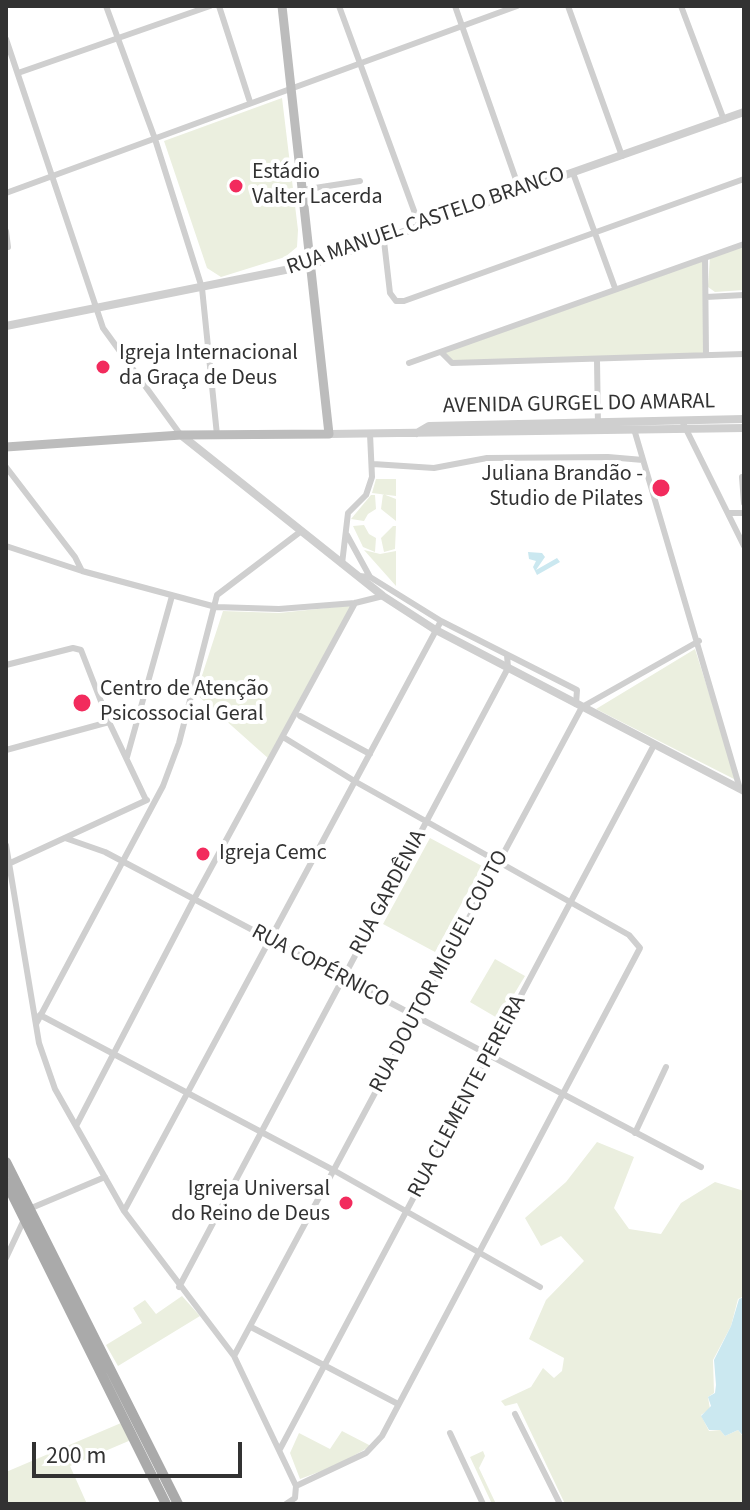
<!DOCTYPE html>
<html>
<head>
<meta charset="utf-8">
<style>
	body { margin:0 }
	#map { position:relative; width:750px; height:1510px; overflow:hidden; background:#fff; font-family:"Source Sans 3",sans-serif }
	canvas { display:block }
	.frame { position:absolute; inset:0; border:8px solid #323232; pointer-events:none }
	.scale { position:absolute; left:32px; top:1442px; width:210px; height:36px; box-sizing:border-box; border:4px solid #323232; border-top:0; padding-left:10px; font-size:24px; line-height:28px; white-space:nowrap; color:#323232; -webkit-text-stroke:6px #fff; paint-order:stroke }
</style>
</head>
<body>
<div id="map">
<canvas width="750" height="1510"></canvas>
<div class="frame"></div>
<div class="scale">200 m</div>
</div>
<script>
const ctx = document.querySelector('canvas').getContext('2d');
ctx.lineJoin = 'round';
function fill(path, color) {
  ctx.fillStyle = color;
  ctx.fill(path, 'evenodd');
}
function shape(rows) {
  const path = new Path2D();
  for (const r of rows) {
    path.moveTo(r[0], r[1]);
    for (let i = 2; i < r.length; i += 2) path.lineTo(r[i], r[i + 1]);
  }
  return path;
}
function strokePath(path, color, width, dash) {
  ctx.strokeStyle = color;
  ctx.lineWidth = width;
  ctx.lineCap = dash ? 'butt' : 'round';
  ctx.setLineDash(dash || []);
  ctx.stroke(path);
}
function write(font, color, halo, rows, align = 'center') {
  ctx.font = font + ' "Source Sans 3",sans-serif';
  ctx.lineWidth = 8;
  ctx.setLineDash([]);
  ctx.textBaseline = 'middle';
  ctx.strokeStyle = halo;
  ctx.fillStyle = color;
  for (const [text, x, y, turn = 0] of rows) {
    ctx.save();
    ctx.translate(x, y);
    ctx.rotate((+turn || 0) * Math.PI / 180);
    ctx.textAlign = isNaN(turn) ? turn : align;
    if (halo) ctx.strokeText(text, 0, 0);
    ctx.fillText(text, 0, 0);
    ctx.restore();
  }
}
fill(shape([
	[282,98,298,230,297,247,285,257,221,277,207,268,164,141],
	[744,246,744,290,715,292,708,287,710,257],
	[705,258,706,355,452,362,442,353],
	[376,479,396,479,396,496,372,493],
	[383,494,396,499,396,521,381,509],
	[371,495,375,495,376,509,368,514,364,521,351,519],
	[364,525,369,534,376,538,375,552,363,547,353,526],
	[393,526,396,526,395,549,384,552,381,538],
	[364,550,380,554,396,551,396,586],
	[356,605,269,759,196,694,223,611,279,613],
	[695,649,735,775,734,779,596,709],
	[430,838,482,866,435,952,383,924],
	[495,959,525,976,499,1019,470,1002],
	[597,1142,634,1157,614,1208,629,1229,661,1234,681,1203,715,1182,744,1191,744,1296,738,1299,731,1326,713,1360,714,1393,708,1397,710,1409,701,1415,709,1431,720,1430,725,1436,738,1430,744,1438,744,1504,565,1504,517,1403,505,1406,501,1401,531,1387,543,1368,554,1378,562,1371,564,1358,529,1339,546,1300,584,1261,561,1236,541,1246,525,1218,566,1182],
	[182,1296,200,1316,118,1366,106,1345,142,1323,133,1308,145,1300,156,1314],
	[121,1423,131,1440,70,1466,87,1504,6,1504,6,1472],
	[342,1431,371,1446,335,1466,300,1479,290,1453,299,1433,330,1449],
	[483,1451,485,1456,479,1468,496,1504,492,1504,470,1457]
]), '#ebefdf');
fill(shape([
	[528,552,542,553,545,557,536,570,557,558,560,562,537,575,533,567,536,561,529,559],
	[744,1297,744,1437,738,1430,725,1436,720,1430,709,1430,701,1416,711,1406,708,1397,715,1393,716,1385,714,1360,731,1326,739,1299]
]), '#cbe8f0');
strokePath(shape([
	[106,6,155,139,202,288,217,435],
	[219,6,250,102],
	[339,6,420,227],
	[455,6,520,191],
	[568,6,622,156],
	[681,6,724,120],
	[6,39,103,328,180,434],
	[18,73,210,6],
	[573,173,615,288],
	[302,190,360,181],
	[6,193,517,6],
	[6,231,8,247],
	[384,241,390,293,396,301,404,301,744,179],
	[705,258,706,355],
	[706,297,744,295],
	[441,352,452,363,744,354],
	[597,360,598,427],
	[409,363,744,244],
	[682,421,744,546],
	[634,429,740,789],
	[373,464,434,468,487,458,608,457,643,460],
	[6,467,75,557,82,571],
	[742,477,744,503],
	[728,513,744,513],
	[347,535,370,577],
	[6,546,82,571,216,607,279,609,355,603,383,596],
	[342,564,348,513,366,495,372,477,370,434],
	[359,576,370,577,441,621,577,690,576,704],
	[6,665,73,648,81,650,109,722,146,800],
	[300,716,370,754],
	[283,737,356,782,629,935,640,948,382,1436,366,1453,296,1486],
	[6,750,109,722],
	[127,757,172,596],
	[65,838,105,852,701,1167],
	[6,845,39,1043,55,1089,124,1211,234,1356,296,1486,295,1498,286,1504],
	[6,865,147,800],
	[40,1015,335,1171,540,1287],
	[36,1024,163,786,179,743,217,595,300,532],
	[76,1126,193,901,355,603],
	[635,1133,666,1067],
	[124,1211,441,621],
	[6,1258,29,1209,105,1177],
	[179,1287,508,668,507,655],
	[251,1327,398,1404],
	[234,1356,582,707,699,641],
	[515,1414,560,1504],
	[450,1433,483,1504],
	[280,1449,654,745]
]), '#cfcfcf', 6);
strokePath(shape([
	[6,326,310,265,744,112],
	[417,433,429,426,744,419],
	[329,434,744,428],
	[181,435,383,596,434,629,744,791]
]), '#cfcfcf', 8);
strokePath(shape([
	[6,447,181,435,329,434,282,6]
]), '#bcbcbc', 9);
strokePath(shape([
	[6,1162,178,1504],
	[6,1182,166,1504]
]), '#aaa', 10);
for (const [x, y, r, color] of [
	[236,186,8,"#f22b5d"],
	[103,367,8,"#f22b5d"],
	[661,488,10,"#f22b5d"],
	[82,703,10,"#f22b5d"],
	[203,854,8,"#f22b5d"],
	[346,1203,8,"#f22b5d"]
]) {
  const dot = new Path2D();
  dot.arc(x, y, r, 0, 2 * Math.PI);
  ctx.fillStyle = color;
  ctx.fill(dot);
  strokePath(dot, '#fff', 3);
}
write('22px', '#323232', '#fff', [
	["Estádio",252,173],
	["Valter Lacerda",252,198],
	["Igreja Internacional",119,354],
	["da Graça de Deus",119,379],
	["Juliana Brandão -",643,475,"right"],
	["Studio de Pilates",643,500,"right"],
	["Centro de Atenção",100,690],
	["Psicossocial Geral",100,715],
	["Igreja Cemc",219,854],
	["Igreja Universal",330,1190,"right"],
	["do Reino de Deus",330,1215,"right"]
], 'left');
write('22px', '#323232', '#fff', [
	["RUA MANUEL CASTELO BRANCO",426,222,-19],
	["AVENIDA GURGEL DO AMARAL",579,405,-1],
	["RUA GARDÊNIA",389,893,-62],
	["RUA COPÉRNICO",320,967,28],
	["RUA DOUTOR MIGUEL COUTO",440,972,-62],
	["RUA CLEMENTE PEREIRA",468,1097,-62]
]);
</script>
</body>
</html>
